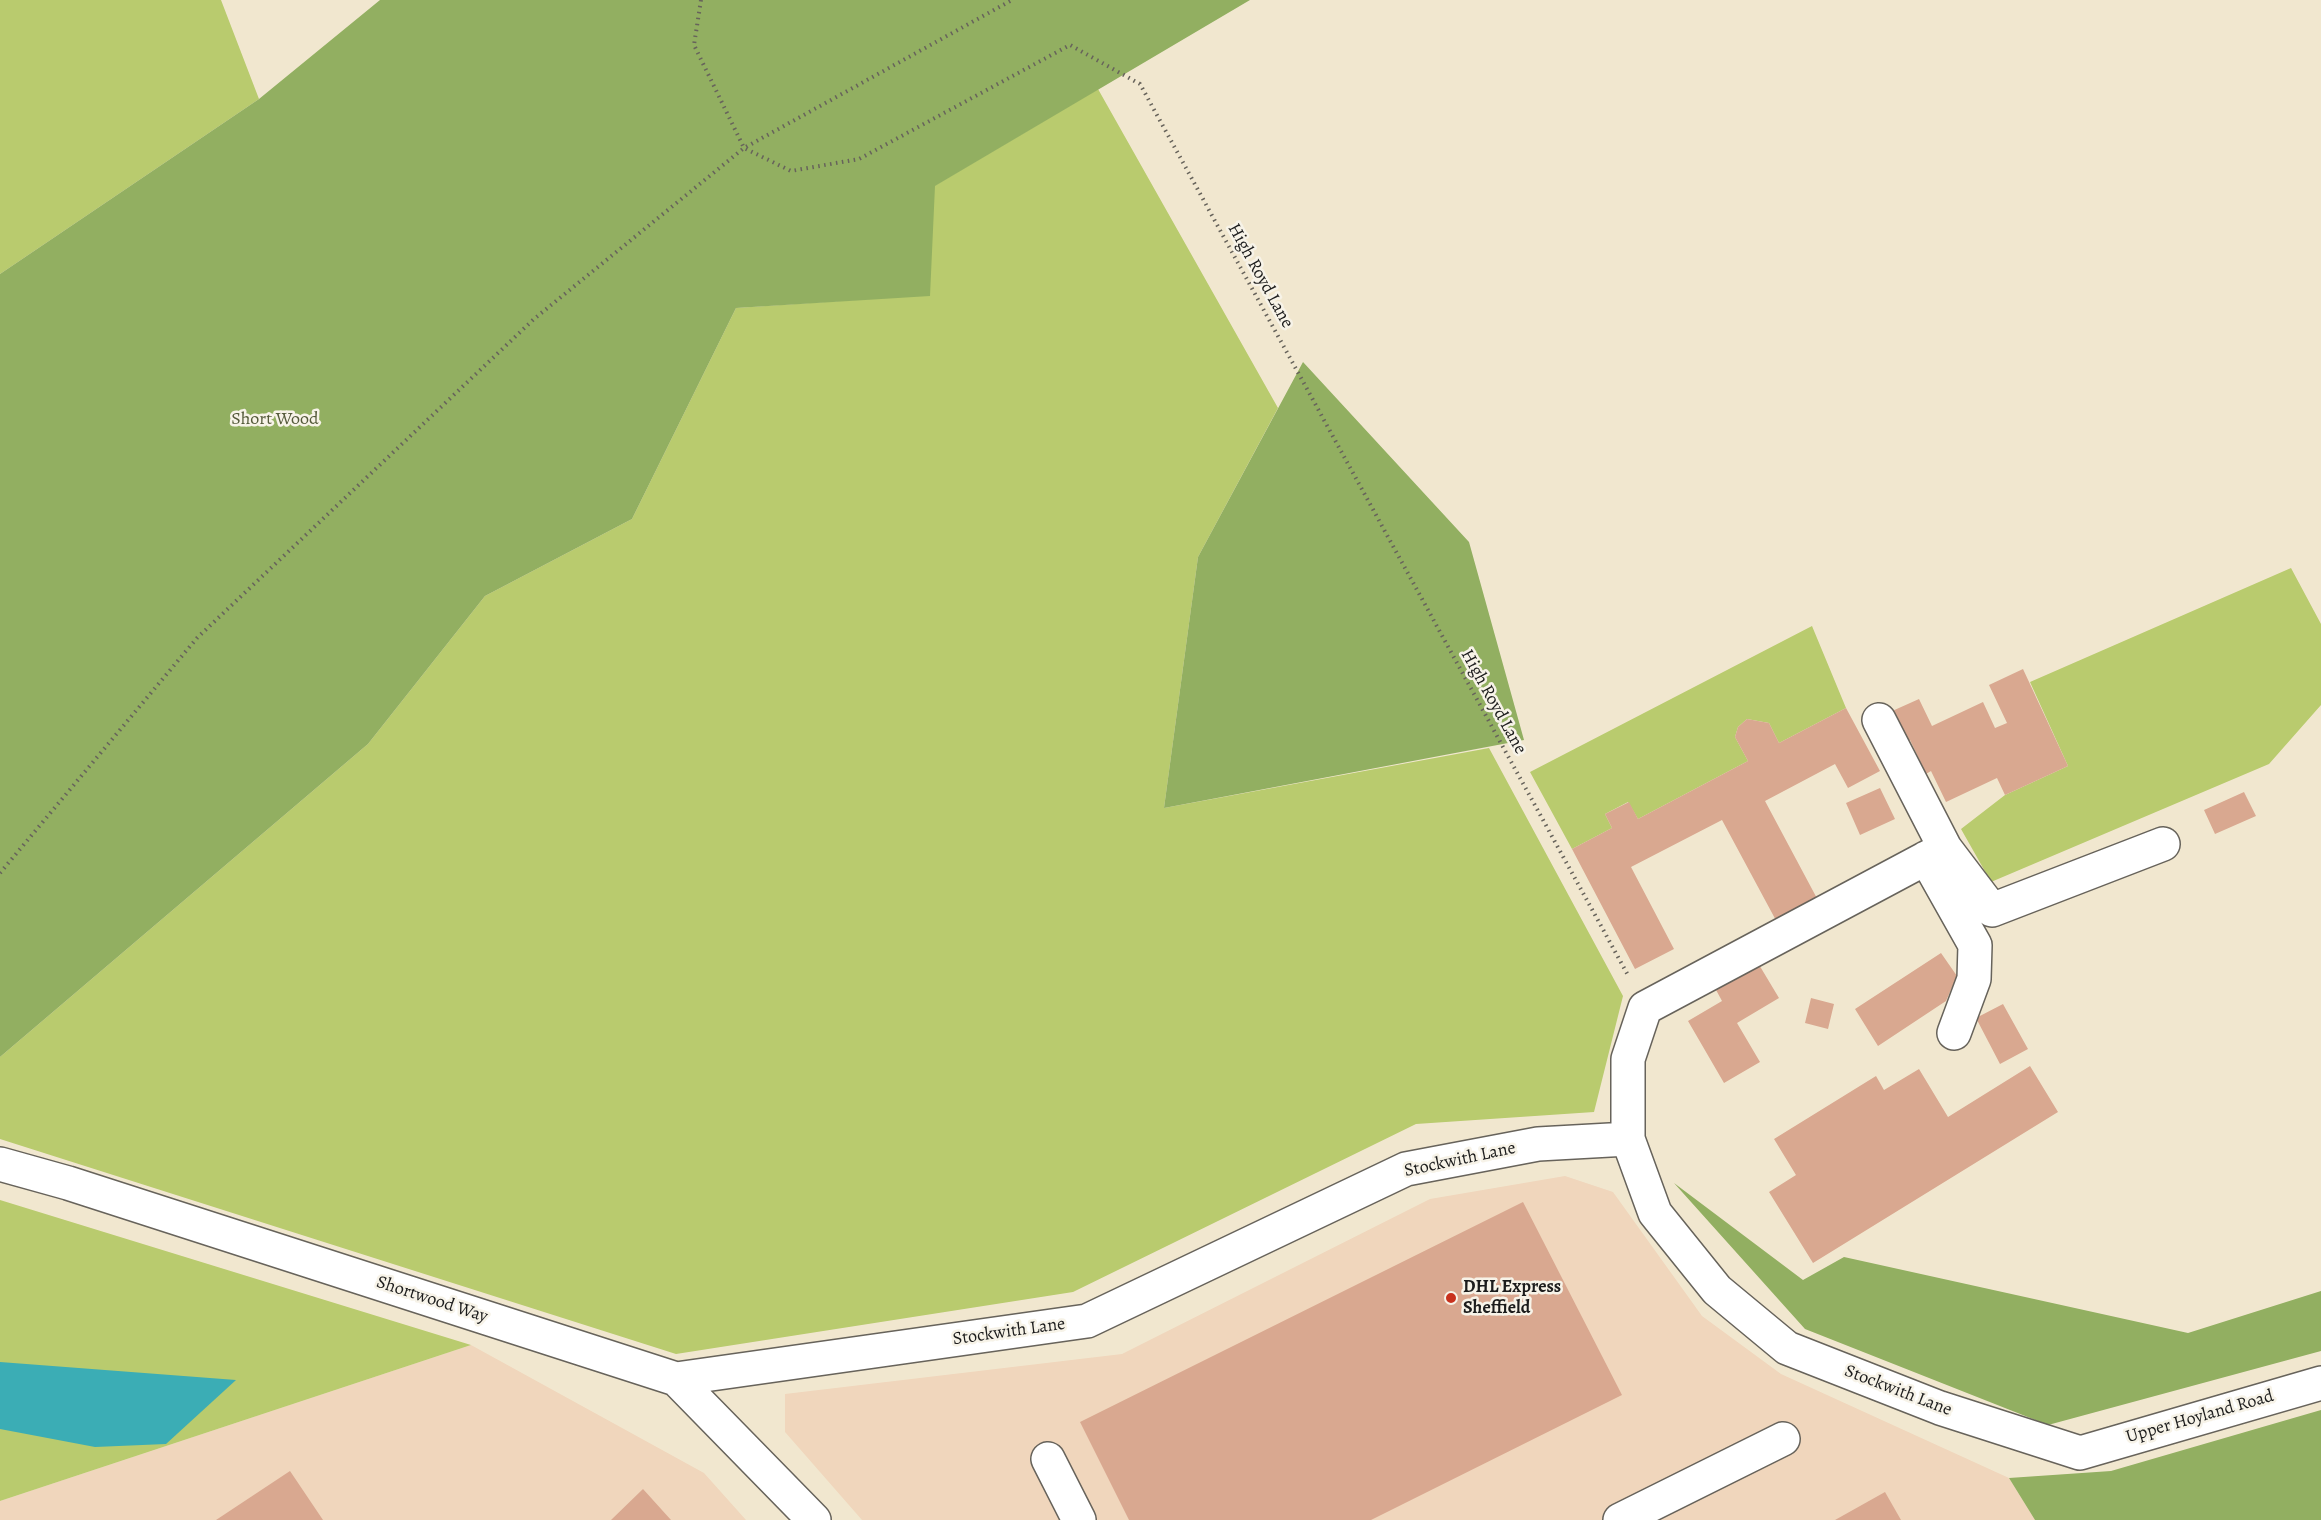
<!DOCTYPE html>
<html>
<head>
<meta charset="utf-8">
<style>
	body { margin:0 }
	canvas { display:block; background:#f1e7cf }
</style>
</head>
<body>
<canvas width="2321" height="1520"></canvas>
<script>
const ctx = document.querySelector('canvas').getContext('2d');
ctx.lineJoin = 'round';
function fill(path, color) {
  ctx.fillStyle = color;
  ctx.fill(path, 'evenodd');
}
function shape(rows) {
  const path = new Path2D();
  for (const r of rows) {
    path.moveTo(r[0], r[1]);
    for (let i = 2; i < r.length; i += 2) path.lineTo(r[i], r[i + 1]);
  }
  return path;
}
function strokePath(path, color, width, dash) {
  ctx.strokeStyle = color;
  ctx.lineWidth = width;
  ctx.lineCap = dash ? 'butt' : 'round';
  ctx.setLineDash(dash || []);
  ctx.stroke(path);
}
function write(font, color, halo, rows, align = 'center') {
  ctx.font = font + ' Alegreya,serif';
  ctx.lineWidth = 5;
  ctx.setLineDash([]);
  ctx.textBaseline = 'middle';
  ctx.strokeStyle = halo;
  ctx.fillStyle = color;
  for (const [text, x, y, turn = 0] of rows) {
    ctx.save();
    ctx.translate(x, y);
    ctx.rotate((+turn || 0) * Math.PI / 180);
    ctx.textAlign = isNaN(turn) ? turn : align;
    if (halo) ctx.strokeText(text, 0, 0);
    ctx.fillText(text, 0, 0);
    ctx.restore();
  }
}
fill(shape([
	[1565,1176,1613,1192,1702,1316,1781,1374,2009,1478,2035,1520,862,1520,785,1432,785,1394,1122,1354,1430,1199],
	[471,1345,704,1473,746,1520,0,1520,0,1501]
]), '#f0d6bc');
fill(shape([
	[0,0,221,0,259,99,0,274],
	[1098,89,1278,408,1198,557,1164,808,1489,748,1623,996,1594,1112,1416,1124,1073,1292,676,1354,0,1139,0,1057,368,744,485,596,632,519,736,308,929,295,934,186],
	[2291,568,2321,624,2321,705,2269,764,1991,882,1961,829,2005,795,2068,766,2030,682],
	[1812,626,1846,708,1779,743,1769,723,1747,719,1738,727,1735,737,1748,761,1638,819,1628,802,1605,814,1612,828,1572,849,1530,772],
	[0,1200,471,1345,0,1501]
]), '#b9cb6e');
fill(shape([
	[380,0,1250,0,935,186,930,296,736,308,632,519,485,596,368,744,0,1057,0,274,259,99],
	[1303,362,1469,542,1524,740,1164,808,1198,557],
	[1674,1183,1803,1280,1844,1257,2188,1333,2321,1291,2321,1351,2048,1425,1805,1329],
	[2321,1410,2321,1520,2035,1520,2009,1478,2111,1471]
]), '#92af61');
fill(shape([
	[0,1362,236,1380,166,1444,95,1447,0,1429]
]), '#3badb5');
fill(shape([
	[2023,669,2068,766,2005,795,1997,778,1946,802,1931,771,1926,774,1910,740,1904,742,1890,712,1919,699,1932,726,1983,702,1995,728,2007,723,1989,685],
	[1846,708,1880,771,1848,788,1835,764,1765,801,1820,904,1779,926,1722,820,1631,867,1674,949,1635,969,1572,849,1612,828,1605,814,1629,802,1638,819,1748,761,1735,737,1738,727,1747,719,1769,723,1779,743],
	[1880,788,1895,819,1860,835,1846,803],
	[2244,792,2256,816,2215,834,2204,810],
	[1941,953,1957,976,1946,1001,1878,1046,1855,1009],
	[1758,963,1779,998,1737,1023,1760,1062,1724,1083,1688,1021,1722,1001,1715,988],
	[1811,998,1834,1004,1828,1029,1805,1023],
	[2003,1004,2028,1049,2000,1064,1976,1018],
	[2030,1066,2058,1112,1813,1263,1769,1192,1796,1175,1774,1139,1876,1076,1884,1090,1919,1069,1948,1117],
	[1523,1202,1622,1395,1371,1520,1129,1520,1080,1422],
	[290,1471,323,1520,216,1520],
	[643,1489,671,1520,611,1520],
	[1885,1492,1901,1520,1835,1520]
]), '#d9a890');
const minor = shape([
	[1945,848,1992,910,2163,844],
	[1926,858,1975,945,1974,979,1954,1033],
	[1628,1139,1628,1059,1645,1008,1945,848,1879,720],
	[0,1164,68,1183,676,1379,814,1520],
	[676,1379,1087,1321,1406,1169,1538,1144,1628,1139,1655,1213,1717,1290,1787,1348,1940,1408,2080,1453,2321,1383],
	[1048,1459,1079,1520],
	[1620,1520,1783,1439]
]);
strokePath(minor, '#67635b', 36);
strokePath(shape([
	[701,0,694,45,744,148,791,171,859,159,1070,45,1140,84,1629,977],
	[0,873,197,638,534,319,744,148,1012,0]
]), '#67635b', 4, [1.5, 4.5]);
strokePath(minor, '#fff', 33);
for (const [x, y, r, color] of [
	[1451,1298,6,"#c8321e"]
]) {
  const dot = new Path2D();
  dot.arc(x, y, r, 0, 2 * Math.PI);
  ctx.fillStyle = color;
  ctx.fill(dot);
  strokePath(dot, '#f7f3e8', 2);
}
write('18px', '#1c1c1c', '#f7f3e8', [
	["High Royd Lane",1260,276,61],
	["High Royd Lane",1493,702,61],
	["Stockwith Lane",1460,1160,-12],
	["Shortwood Way",432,1300,18],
	["Stockwith Lane",1009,1332,-8],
	["Stockwith Lane",1898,1391,21],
	["Upper Hoyland Road",2200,1417,-16]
]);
write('18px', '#535939', '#f7f3e8', [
	["Short Wood",275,420]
]);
write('bold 18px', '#1c1c1c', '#f7f3e8', [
	["DHL Express",1463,1288],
	["Sheffield",1463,1309]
], 'left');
</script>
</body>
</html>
